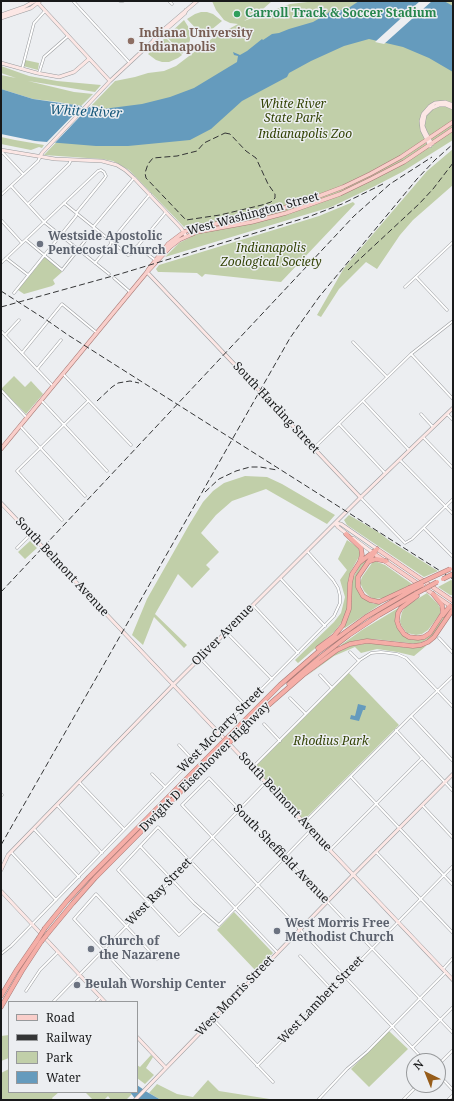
<!DOCTYPE html>
<html>
<head>
<meta charset="utf-8">
<style>
	body { margin:0 }
	#map { position:relative; width:454px; height:1101px; overflow:hidden; background:#eceef1; font-family:"Noto Serif",serif }
	canvas { display:block }
	.frame { position:absolute; inset:0; border:2px solid #18191a; pointer-events:none }
	.legend { position:absolute; left:8px; top:1001px; width:130px; height:92px; box-sizing:border-box; background:#eceef1; border:1px solid #97999b; margin:0; padding:5px 7px; list-style:none; font-size:12px; color:#18191a }
	.legend li { display:flex; align-items:center; gap:8px; height:20px }
	.legend b { width:20px; border:1px solid #97999b }
	.north { position:absolute; left:406px; top:1053px; width:40px; height:40px; box-sizing:border-box; background:#eceef1; border:1px solid #97999b; border-radius:50%; rotate:317deg; font-size:11px; font-weight:700; line-height:16px; text-align:center; color:#18191a }
	.north::after { content:''; display:block; margin:auto; width:14px; height:18px; background:#965c19; clip-path:polygon(50% 0,100% 100%,50% 72%,0 100%) }
</style>
</head>
<body>
<div id="map">
<canvas width="454" height="1101"></canvas>
<div class="frame"></div>
<ul class="legend">
<li><b style="height:5px;background:#f9ceca"></b>Road</li>
<li><b style="height:5px;background:#343536"></b>Railway</li>
<li><b style="height:11px;background:#c1cfa9"></b>Park</li>
<li><b style="height:11px;background:#659bbd"></b>Water</li>
</ul>
<div class="north">N</div>
</div>
<script>
const ctx = document.querySelector('canvas').getContext('2d');
ctx.lineJoin = 'round';
function fill(path, color) {
  ctx.fillStyle = color;
  ctx.fill(path, 'evenodd');
}
function shape(rows) {
  const path = new Path2D();
  for (const r of rows) {
    path.moveTo(r[0], r[1]);
    for (let i = 2; i < r.length; i += 2) path.lineTo(r[i], r[i + 1]);
  }
  return path;
}
function strokePath(path, color, width, dash) {
  ctx.strokeStyle = color;
  ctx.lineWidth = width;
  ctx.lineCap = dash ? 'butt' : 'round';
  ctx.setLineDash(dash || []);
  ctx.stroke(path);
}
function write(font, color, halo, rows, align = 'center') {
  ctx.font = font + ' "Noto Serif",serif';
  ctx.lineWidth = 3;
  ctx.setLineDash([]);
  ctx.textBaseline = 'middle';
  ctx.strokeStyle = halo;
  ctx.fillStyle = color;
  for (const [text, x, y, turn = 0] of rows) {
    ctx.save();
    ctx.translate(x, y);
    ctx.rotate((+turn || 0) * Math.PI / 180);
    ctx.textAlign = isNaN(turn) ? turn : align;
    if (halo) ctx.strokeText(text, 0, 0);
    ctx.fillText(text, 0, 0);
    ctx.restore();
  }
}
fill(shape([
	[212,1,272,1,263,9,244,21,290,4,316,1,453,1,453,140,402,172,375,186,331,207,165,257,179,243,191,237,187,228,184,227,129,170,113,161,102,159,44,155,115,81,135,77,148,73,164,71,176,66,214,37,238,24,230,23,224,20,216,10],
	[201,12,207,12,213,14,222,21,205,35,202,35,187,19,195,14],
	[184,20,189,28,190,40,188,46,182,54,167,37,168,35],
	[164,39,167,39,182,55,178,58,169,62,162,62,156,60,148,54],
	[25,60,39,63,38,70,23,66],
	[1,66,29,76,57,81,101,85,95,92,28,81,74,92,93,94,81,106,68,104,59,102,33,99,1,89,1,75,16,78,1,73],
	[1,137,15,140,44,145,42,148,39,147,31,150,1,144],
	[453,149,453,185,413,220,400,235,377,269,366,262,339,289,321,317,317,315,344,268,427,171],
	[353,202,355,204,281,282,205,274,202,277,197,273,161,272,158,272,156,269,159,265,290,225,319,216],
	[44,258,46,258,62,272,53,280,55,284,52,286,24,294,18,290],
	[14,376,25,387,31,381,43,394,26,414,1,389],
	[245,476,267,477,282,484,335,515,327,524,266,489,232,501,216,515,201,533,219,552,206,565,210,569,192,588,178,574,155,614,187,645,184,648,154,617,143,645,132,635,147,599,189,525,203,502,213,491,224,483],
	[349,515,378,532,390,541,438,571,424,577,347,525,344,520],
	[347,540,359,548,361,553,351,571,348,580,347,610,345,618,334,632,298,663,295,660,334,622,341,613,345,597,340,580,347,570,338,559],
	[30,541,37,548,25,559,18,552],
	[369,557,358,573,356,583,357,588,360,594,368,601,374,604,380,603,381,604,345,628,343,627,349,616,351,607,352,580,360,565,363,560],
	[375,561,385,565,412,584,384,598,374,599,370,597,364,591,360,583,362,577,372,563],
	[451,580,453,581,453,595,450,595,438,587],
	[427,593,438,604,440,608,440,614,428,630,422,634,416,635,407,633,403,628,401,625,400,621,402,612,406,606],
	[400,607,395,622,398,629,402,634,412,640,425,639,431,634,445,615,449,613,432,637,418,644,374,639,358,640,342,646,341,645,362,630],
	[370,643,410,648,426,646,414,656,397,652,377,649,361,653,355,647,334,656,304,678,336,653,351,646],
	[349,673,399,725,305,819,303,820,255,769,255,767],
	[234,912,273,953,256,971,217,930],
	[389,1031,408,1049,369,1087,351,1069],
	[9,1035,9,1058,1,1061,1,1036],
	[151,1055,153,1057,146,1068,154,1075,145,1084,137,1078,137,1065,140,1067],
	[9,1069,9,1092,59,1092,52,1098,53,1100,1,1100,1,1073],
	[208,1080,219,1091,276,1100,161,1100,149,1093,157,1084,177,1094,193,1097],
	[85,1092,130,1092,132,1094,126,1100,111,1100,108,1096,104,1100,93,1100]
]), '#c1cfa9');
fill(shape([
	[359,1,444,1,453,6,453,72,429,58,403,47,369,39,344,46,311,61,289,73,287,77,242,101,211,129,190,140,128,146,96,146,35,141,1,134,1,89,33,99,103,109,142,104,170,97,194,88,237,62,238,56,234,55,233,52,240,55,247,51,262,39,263,40,272,34,279,33,289,29,313,22,327,14,330,11,332,7,335,11,347,9],
	[358,704,366,706,365,710,363,710,359,721,350,719,351,715,355,716],
	[137,1085,147,1092,161,1100,136,1100,130,1092,137,1092]
]), '#659bbd');
fill(shape([
	[420,1,432,1,384,44,375,42],
	[83,105,90,106,53,145,45,144]
]), '#eceef1');
const street = shape([
	[73,1,129,62],
	[120,1,123,1],
	[169,1,172,4],
	[22,69,34,23,45,11],
	[39,73,44,57,68,36],
	[1,151,23,174],
	[11,186,44,222,109,274],
	[1,195,38,161,40,157],
	[64,203,128,255,131,254,166,212],
	[28,204,69,164,71,160],
	[1,220,22,243],
	[26,240,62,270,93,231,94,226,134,178],
	[137,246,155,260],
	[6,258,28,275],
	[1,263,98,171,101,170,104,172,106,176,104,179,77,212,76,216,14,293],
	[95,263,110,245,112,240,150,194],
	[416,277,447,310],
	[114,278,130,292],
	[405,287,453,242],
	[1,331,53,386],
	[5,335,19,320],
	[353,342,387,377],
	[22,353,62,304,97,333],
	[411,354,453,399],
	[37,369,61,340],
	[63,374,131,445],
	[1,390,27,418],
	[41,400,107,471],
	[363,401,409,450],
	[421,414,433,427],
	[447,414,453,420],
	[339,424,385,473],
	[20,426,85,496],
	[423,437,453,468],
	[314,448,411,354,453,321],
	[400,460,453,514],
	[361,498,405,543,412,539,453,499],
	[62,520,17,471,88,401],
	[424,528,452,556],
	[17,548,31,534],
	[280,578,325,626],
	[253,605,298,653],
	[226,632,272,679],
	[439,638,453,653],
	[350,652,359,661],
	[200,658,245,705],
	[320,675,332,688],
	[290,698,306,714],
	[411,716,453,761],
	[264,724,280,741],
	[396,730,453,791],
	[179,745,192,759],
	[252,768,360,660,371,653,381,652,397,654,406,658,453,707],
	[152,774,165,787],
	[351,777,453,885],
	[79,782,124,829],
	[1,794,2,795],
	[57,805,102,853],
	[422,805,453,838],
	[304,823,411,716,453,676],
	[34,829,79,877],
	[140,846,194,903,219,925,311,830],
	[330,850,422,758],
	[11,852,56,900],
	[376,852,453,933],
	[203,912,179,935,118,870,158,827,277,952],
	[1,954,11,946,217,734,334,616,340,603,340,596,338,588,333,580,307,551],
	[300,956,332,990],
	[443,969,453,958],
	[133,982,74,919,96,894,157,959],
	[26,991,40,970,58,952],
	[53,1002,266,782],
	[96,1002,100,998],
	[213,1019,273,1082],
	[413,1047,453,1007],
	[425,1061,182,805,209,778,453,1033],
	[438,1065,453,1050],
	[257,1066,453,866],
	[438,1074,453,1090],
	[318,1100,347,1069,367,1052,446,972],
	[403,1100,418,1085],
	[448,1100,453,1095]
]);
const secondary = shape([
	[38,3,110,81],
	[1,15,24,7,35,1],
	[1,18,31,8,40,1],
	[153,41,155,37,197,1],
	[1,63,37,73,59,77,74,72,89,59],
	[432,144,426,133,423,126,425,115,432,108,439,105,446,105,453,108],
	[430,146,422,130,421,121,423,114,430,106,435,103,445,102,453,105],
	[1,150,55,159,102,161,117,165,125,170,134,178,181,228,186,236],
	[40,157,42,153,110,81,153,41,185,13,186,10],
	[147,272,361,498],
	[1,503,453,980],
	[335,523,341,524,377,549],
	[335,523,338,527,347,534],
	[353,538,372,552],
	[1,870,8,855,173,685,362,496,453,408],
	[1,891,105,1002],
	[137,1037,166,1068],
	[135,1100,351,877,453,774]
]);
const primary = shape([
	[148,270,168,244,184,232,193,228,237,220,280,209,306,201,343,187,370,174,401,157,453,122],
	[1,449,147,272,170,247,179,240,197,232,252,222,286,213,340,194,371,179,404,162,453,129],
	[377,549,453,601],
	[373,553,452,607]
]);
const highway = shape([
	[346,534,361,548,362,555,360,561],
	[375,552,358,577,358,587,363,596,370,600,379,602,409,588],
	[368,562,376,559,386,561],
	[417,596,401,608,398,613,397,621,399,627,404,634,409,637,418,638,424,637,430,633,443,613,442,605,433,594],
	[443,615,450,606],
	[318,648,334,636,343,625,349,609,350,583,352,574,359,563,377,549],
	[289,684,318,659,349,635,379,615,417,593],
	[256,716,303,675,337,650,350,644,367,641,413,646,421,645,428,642,434,637,453,609],
	[230,735,280,685,318,652,366,617,412,590],
	[233,739,257,715],
	[45,928,67,901,89,877,221,744],
	[49,932,73,903,95,878,224,748],
	[1,996,16,971,38,939],
	[1,1007,22,971,41,942]
]);
strokePath(street, '#9a9c9f', 3);
strokePath(secondary, '#9a9c9f', 4);
strokePath(primary, '#a87a76', 4.5);
strokePath(highway, '#a87a76', 5);
strokePath(street, '#fff', 2);
strokePath(secondary, '#fce7e5', 3);
strokePath(primary, '#f9ceca', 3.5);
strokePath(highway, '#f5aea7', 4);
strokePath(shape([
	[225,133,230,134,246,151,256,158,268,184,275,194,275,198,271,202,262,205,220,215,186,220,146,178,145,173,148,164,153,158,177,156,197,151,204,143,225,133],
	[348,270,419,204,433,189,453,163],
	[1,291,48,321,68,335,453,579],
	[1,307,120,274,308,217,342,204,383,184],
	[97,401,112,387,118,383,130,381,139,383],
	[205,492,219,479,236,471,250,467,260,467,277,470],
	[1,592,354,216,390,184,432,157],
	[1,845,290,338,319,297,417,179,435,160,453,144]
]), '#343536', 1, [6, 3]);
const highwayBridge = shape([
	[443,579,453,574],
	[409,588,450,569],
	[412,590,422,585],
	[417,593,437,582],
	[221,744,230,735],
	[224,748,233,739],
	[38,939,45,928],
	[41,942,49,932]
]);
strokePath(highwayBridge, '#a87a76', 5, []);
strokePath(highwayBridge, '#f5aea7', 4);
for (const [x, y, r, color] of [
	[237,14,4,"#2e9e5b"],
	[131,41,4,"#8d6e63"],
	[40,244,4,"#6b7280"],
	[277,931,4,"#6b7280"],
	[91,949,4,"#6b7280"],
	[77,985,4,"#6b7280"]
]) {
  const dot = new Path2D();
  dot.arc(x, y, r, 0, 2 * Math.PI);
  ctx.fillStyle = color;
  ctx.fill(dot);
  strokePath(dot, '#eceef1', 1.5);
}
write('bold 12px', '#27864d', '#eceef1', [
	["Carroll Track & Soccer Stadium",245,14]
], 'left');
write('bold 12px', '#785e54', '#eceef1', [
	["Indiana University",139,34],
	["Indianapolis",139,48]
], 'left');
write('italic 12px', '#334305', '#eceef1', [
	["White River",293,105],
	["State Park",293,119],
	["Indianapolis Zoo",305,135],
	["Indianapolis",271,249],
	["Zoological Society",271,263],
	["Rhodius Park",331,742]
]);
write('12px', '#18191a', '#eceef1', [
	["West Washington Street",253,214,-15],
	["South Harding Street",276,408,47],
	["South Belmont Avenue",62,567,47],
	["Oliver Avenue",223,635,-45],
	["West McCarty Street",221,730,-45],
	["Dwight D Eisenhower Highway",205,767,-45],
	["South Belmont Avenue",285,802,47],
	["South Sheffield Avenue",281,854,46],
	["West Ray Street",159,892,-46],
	["West Morris Street",235,996,-46],
	["West Lambert Street",321,1000,-46]
]);
write('bold 12px', '#5b616d', '#eceef1', [
	["Westside Apostolic",48,237],
	["Pentecostal Church",48,251],
	["West Morris Free",285,924],
	["Methodist Church",285,938],
	["Church of",99,942],
	["the Nazarene",99,956],
	["Beulah Worship Center",85,985]
], 'left');
write('italic 13px', '#145679', '#eceef1', [
	["White River",86,112,3]
]);
</script>
</body>
</html>
